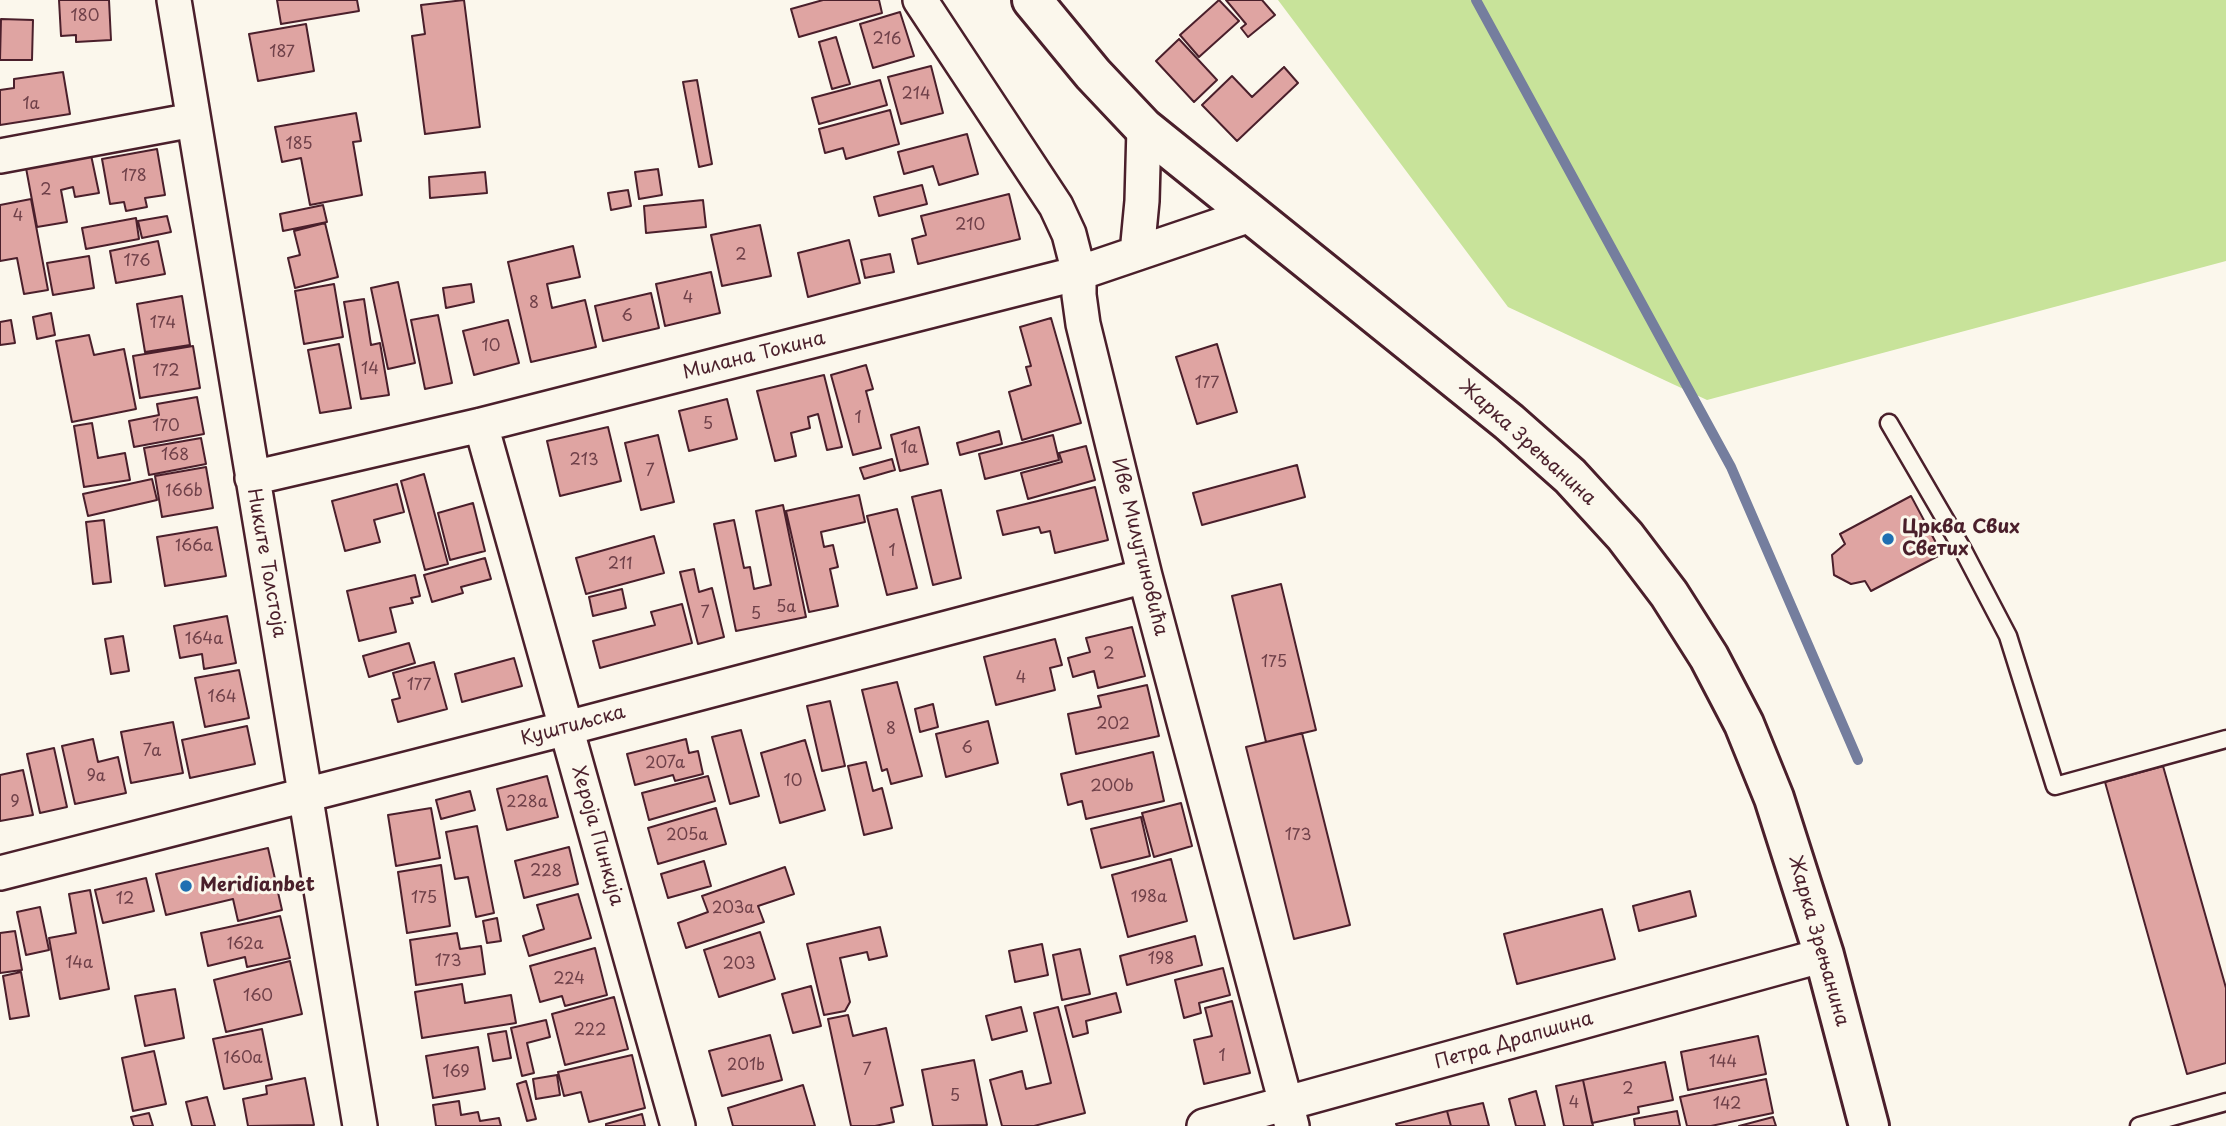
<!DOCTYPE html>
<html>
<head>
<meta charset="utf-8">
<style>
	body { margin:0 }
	canvas { display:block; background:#fbf7ec }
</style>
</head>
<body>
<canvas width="2226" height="1126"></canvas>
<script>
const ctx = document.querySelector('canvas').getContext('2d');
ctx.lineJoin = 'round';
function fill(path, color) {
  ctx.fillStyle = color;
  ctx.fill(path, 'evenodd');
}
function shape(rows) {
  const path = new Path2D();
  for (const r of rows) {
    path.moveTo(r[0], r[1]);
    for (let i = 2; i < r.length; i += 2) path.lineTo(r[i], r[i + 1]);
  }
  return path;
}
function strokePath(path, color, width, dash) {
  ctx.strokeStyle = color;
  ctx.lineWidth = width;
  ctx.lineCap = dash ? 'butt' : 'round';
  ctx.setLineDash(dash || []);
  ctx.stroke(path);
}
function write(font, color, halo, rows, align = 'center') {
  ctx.font = font + ' "Playpen Sans",sans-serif';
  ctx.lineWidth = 6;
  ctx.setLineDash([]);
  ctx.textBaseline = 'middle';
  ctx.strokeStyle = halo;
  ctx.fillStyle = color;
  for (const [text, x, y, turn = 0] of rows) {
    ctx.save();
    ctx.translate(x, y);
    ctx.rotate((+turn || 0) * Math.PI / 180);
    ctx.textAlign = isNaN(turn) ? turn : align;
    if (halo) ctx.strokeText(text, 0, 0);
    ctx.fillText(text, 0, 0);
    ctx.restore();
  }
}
fill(shape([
	[1278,0,2226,0,2226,261,1707,400,1508,307]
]), '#c8e39a');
strokePath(shape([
	[1476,0,1731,467,1858,760]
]), '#757e9e', 10);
const building = shape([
	[59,0,109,0,111,40,76,42,76,35,61,36,59,0],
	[277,0,357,0,359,11,281,24,277,0],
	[464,0,480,127,425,134,412,36,425,34,421,5,464,0],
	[823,0,879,0,882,13,799,37,791,9,823,0],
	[1219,0,1239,21,1199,57,1180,35,1219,0],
	[1226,0,1262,0,1275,15,1248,37,1241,28,1246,24,1226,0],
	[900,12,914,56,873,68,860,24,900,12],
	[1,19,33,20,32,60,0,60,1,19],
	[306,24,314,71,258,81,249,34,306,24],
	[836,37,850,84,832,89,819,42,836,37],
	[1179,39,1217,80,1194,102,1156,61,1179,39],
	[931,66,943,113,901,124,888,77,931,66],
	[1284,67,1298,83,1237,141,1202,105,1232,76,1252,97,1284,67],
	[63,72,70,114,0,125,0,90,14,88,14,79,63,72],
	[697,80,712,164,699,167,683,82,697,80],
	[880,80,887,105,819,124,812,98,880,80],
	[890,110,899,144,846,159,843,148,825,153,819,129,890,110],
	[356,113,361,141,353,142,362,195,310,205,301,158,282,162,275,127,356,113],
	[967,134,978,174,939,185,933,166,904,174,898,152,967,134],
	[157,149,165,195,145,198,147,207,126,211,124,202,110,204,102,159,157,149],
	[91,155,99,193,75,197,73,187,61,190,67,222,37,227,26,168,91,155],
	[658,169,662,195,639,199,635,172,658,169],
	[485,172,487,193,430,198,429,177,485,172],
	[922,185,927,204,879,216,874,197,922,185],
	[628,190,631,206,611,210,608,193,628,190],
	[1009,194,1020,239,918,264,912,239,926,235,921,216,1009,194],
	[31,199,48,290,24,294,17,258,0,261,0,205,31,199],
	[703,200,706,227,646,233,644,206,703,200],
	[323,205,327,222,283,231,280,214,323,205],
	[167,216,171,232,142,238,138,221,167,216],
	[136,218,139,239,86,249,82,228,136,218],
	[325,223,338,277,295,288,288,258,300,255,294,231,325,223],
	[760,225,771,276,722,286,711,235,760,225],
	[849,240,860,283,808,297,798,253,849,240],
	[158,241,165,274,116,283,110,251,158,241],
	[573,246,580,277,547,284,552,308,585,300,596,347,531,362,508,262,573,246],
	[890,254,894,272,865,278,861,260,890,254],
	[89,256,94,288,53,295,47,263,89,256],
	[711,272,720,313,665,326,656,284,711,272],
	[398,282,415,363,388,369,371,288,398,282],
	[334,284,343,337,304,344,295,291,334,284],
	[471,284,474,302,446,308,443,288,471,284],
	[651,293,659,328,603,341,595,306,651,293],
	[182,296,190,345,145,352,137,304,182,296],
	[364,299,371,345,380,343,389,395,361,399,344,302,364,299],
	[51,313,55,335,37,339,33,317,51,313],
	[438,315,452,383,425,389,411,320,438,315],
	[1051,318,1081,423,1022,440,1009,392,1031,385,1026,367,1031,366,1020,327,1051,318],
	[11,320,15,343,0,345,0,322,11,320],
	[508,320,519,363,474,375,463,331,508,320],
	[89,335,94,355,124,349,136,409,72,422,56,341,89,335],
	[339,344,351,408,320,413,308,350,339,344],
	[1217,344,1237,412,1197,424,1176,357,1217,344],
	[193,346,200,388,140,398,133,356,193,346],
	[866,365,873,389,866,391,881,448,853,455,831,375,866,365],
	[824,375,842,447,827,450,818,414,808,417,810,428,791,433,796,456,775,461,757,391,824,375],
	[197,397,204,434,134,447,129,421,159,415,157,404,197,397],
	[727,399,737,439,689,451,679,411,727,399],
	[92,423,98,458,125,453,130,480,84,487,74,426,92,423],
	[608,427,621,481,560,496,547,441,608,427],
	[919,427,928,464,900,471,891,435,919,427],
	[999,431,1002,444,960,455,957,443,999,431],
	[658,435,674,502,641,510,625,443,658,435],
	[1053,435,1059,460,985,479,979,454,1053,435],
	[201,438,206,464,149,475,144,448,201,438],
	[1086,446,1095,480,1028,499,1021,473,1062,462,1059,453,1086,446],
	[892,459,895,470,864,479,860,468,892,459],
	[1297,465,1305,497,1202,525,1193,493,1297,465],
	[206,467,213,508,162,517,155,476,206,467],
	[424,474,448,564,425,570,401,481,424,474],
	[152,479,157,500,88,516,83,494,152,479],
	[397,484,404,512,374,520,380,542,345,551,332,501,397,484],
	[1095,487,1108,540,1055,553,1050,531,1041,533,1039,527,1003,535,997,511,1095,487],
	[941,490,961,578,933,585,912,497,941,490],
	[859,495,865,522,821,532,824,547,833,545,838,567,830,569,838,606,809,612,786,511,859,495],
	[1911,496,1942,554,1871,591,1865,581,1851,584,1834,575,1832,555,1845,544,1840,534,1911,496],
	[473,503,485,551,450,560,438,513,473,503],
	[783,505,806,617,736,631,714,524,734,520,744,568,750,567,754,589,771,585,756,511,783,505],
	[897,509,917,588,887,595,867,516,897,509],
	[104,520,111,582,93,584,86,522,104,520],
	[217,527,226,576,165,586,157,537,217,527],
	[654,536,664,573,586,594,576,558,654,536],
	[485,558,491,579,461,587,463,593,432,602,424,575,485,558],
	[694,569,699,592,712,588,724,637,698,644,680,572,694,569],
	[415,575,420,596,411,598,413,603,390,608,396,632,359,641,347,591,415,575],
	[1281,584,1316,730,1266,742,1232,596,1281,584],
	[622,589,626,608,593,616,589,597,622,589],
	[682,604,692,643,600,668,593,641,655,625,651,612,682,604],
	[227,616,236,663,204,669,202,654,180,658,174,626,227,616],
	[1132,627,1145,676,1098,688,1094,671,1073,677,1068,658,1090,652,1086,638,1132,627],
	[123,636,129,671,111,674,105,639,123,636],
	[1055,639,1062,665,1050,668,1055,690,996,705,984,657,1055,639],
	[409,643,415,663,369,677,363,656,409,643],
	[514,658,522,686,462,702,455,674,514,658],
	[434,662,447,709,398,722,392,700,400,698,393,673,434,662],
	[239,670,249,718,205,727,195,678,239,670],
	[897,682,922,776,891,784,887,769,882,771,862,690,897,682],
	[1147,685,1159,736,1076,754,1068,714,1101,707,1098,696,1147,685],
	[830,701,845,766,822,771,807,706,830,701],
	[933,704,938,727,920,732,915,709,933,704],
	[988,721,998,763,946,777,936,734,988,721],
	[173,722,183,773,131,783,121,732,173,722],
	[247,726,255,764,190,778,182,740,247,726],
	[741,730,759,796,730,804,712,737,741,730],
	[1302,733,1350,925,1294,939,1246,747,1302,733],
	[93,739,98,762,118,757,126,793,75,804,62,746,93,739],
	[686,739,689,753,698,751,703,774,675,781,673,775,635,785,627,754,686,739],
	[805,740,825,810,780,823,761,753,805,740],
	[54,748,67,807,40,813,27,754,54,748],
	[1153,752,1164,801,1086,819,1082,801,1068,805,1061,774,1153,752],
	[866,762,873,791,882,788,892,828,864,835,848,766,866,762],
	[2163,766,2226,988,2226,1063,2187,1074,2105,782,2163,766],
	[23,770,33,815,0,821,0,775,23,770],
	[547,776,558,817,507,830,497,789,547,776],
	[708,776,715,801,649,820,642,793,708,776],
	[470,791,475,810,441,819,436,800,470,791],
	[1181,803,1192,846,1154,857,1142,813,1181,803],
	[431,808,440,858,396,866,388,815,431,808],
	[716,808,726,844,658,864,648,828,716,808],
	[1141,817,1150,856,1101,868,1091,829,1141,817],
	[477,826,494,913,476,917,468,877,455,879,446,832,477,826],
	[569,847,578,884,524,898,515,861,569,847],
	[268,848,282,910,238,921,233,899,166,915,156,874,268,848],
	[1171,859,1187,921,1128,937,1112,875,1171,859],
	[704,861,711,886,668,898,661,874,704,861],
	[441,865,450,926,407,933,398,872,441,865],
	[785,867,794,894,758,906,764,922,686,948,678,923,708,912,702,896,785,867],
	[146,878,154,911,103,923,95,890,146,878],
	[90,890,109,989,60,999,49,938,76,933,69,894,90,890],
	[1690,891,1696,916,1639,931,1633,906,1690,891],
	[578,894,591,938,529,956,523,936,544,929,537,905,578,894],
	[40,907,49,950,26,955,17,912,40,907],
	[1602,909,1615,959,1517,984,1504,934,1602,909],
	[280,916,290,958,247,967,245,957,208,966,201,933,280,916],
	[497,918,501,941,487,943,483,921,497,918],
	[880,927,887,956,869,960,867,952,840,958,850,1002,845,1011,824,1015,807,944,880,927],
	[15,931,22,970,0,973,0,933,15,931],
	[760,932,775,979,719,997,704,950,760,932],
	[457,933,460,949,481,946,485,974,416,985,410,940,457,933],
	[1195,936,1202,965,1127,985,1120,956,1195,936],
	[1042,944,1048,975,1015,982,1009,951,1042,944],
	[595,948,607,995,565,1006,562,996,540,1002,530,966,595,948],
	[1080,949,1090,994,1062,1000,1053,955,1080,949],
	[290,961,302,1014,226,1032,214,980,290,961],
	[1223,968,1230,995,1199,1003,1201,1013,1184,1018,1175,980,1223,968],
	[21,972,29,1016,10,1019,3,976,21,972],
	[462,984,465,1003,511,995,516,1023,422,1038,415,992,462,984],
	[811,986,821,1026,793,1033,782,994,811,986],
	[175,989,184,1038,145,1046,135,996,175,989],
	[1116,993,1121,1012,1086,1021,1088,1033,1073,1037,1065,1006,1116,993],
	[614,997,628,1049,565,1065,552,1014,614,997],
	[1232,1001,1250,1073,1204,1084,1194,1040,1212,1036,1205,1008,1232,1001],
	[1021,1007,1027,1031,992,1040,986,1016,1021,1007],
	[1058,1007,1085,1113,1034,1126,1002,1126,990,1080,1022,1071,1026,1089,1051,1083,1034,1013,1058,1007],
	[848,1015,853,1036,886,1028,903,1105,891,1108,894,1122,875,1126,851,1126,828,1019,848,1015],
	[546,1020,550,1037,527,1043,534,1073,522,1076,511,1028,546,1020],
	[262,1029,272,1079,224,1089,213,1039,262,1029],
	[506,1031,511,1058,493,1061,488,1034,506,1031],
	[770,1035,782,1080,722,1096,709,1051,770,1035],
	[1758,1036,1766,1074,1688,1090,1681,1052,1758,1036],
	[478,1047,485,1089,433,1098,426,1056,478,1047],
	[154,1051,166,1104,133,1111,122,1058,154,1051],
	[632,1055,645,1108,589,1122,581,1092,564,1096,558,1072,632,1055],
	[974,1060,987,1125,933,1126,922,1070,974,1060],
	[1665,1062,1673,1100,1638,1107,1639,1113,1592,1123,1583,1080,1665,1062],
	[557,1075,560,1095,536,1099,533,1079,557,1075],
	[305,1078,314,1125,248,1126,243,1099,267,1094,266,1086,305,1078],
	[1766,1079,1773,1113,1711,1126,1687,1126,1680,1097,1766,1079],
	[1583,1080,1593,1126,1564,1126,1556,1086,1583,1080],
	[526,1081,536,1119,527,1121,517,1084,526,1081],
	[803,1085,815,1126,733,1126,728,1108,803,1085],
	[1536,1091,1545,1126,1516,1126,1509,1099,1536,1091],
	[207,1097,215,1126,192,1126,186,1102,207,1097],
	[459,1101,461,1115,478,1112,480,1121,499,1118,501,1126,436,1126,433,1105,459,1101],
	[1483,1103,1489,1126,1451,1126,1447,1111,1483,1103],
	[1447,1111,1451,1126,1397,1126,1396,1124,1447,1111],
	[1677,1111,1680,1126,1635,1126,1634,1119,1677,1111],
	[149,1113,153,1126,134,1126,131,1117,149,1113],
	[642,1114,645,1126,606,1126,606,1124,642,1114],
	[1773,1117,1776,1126,1739,1126,1773,1117]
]);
fill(building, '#dfa4a2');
strokePath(building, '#4a1f2b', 2);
const lane = shape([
	[1889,423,1963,550,2008,636,2055,786,2226,739],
	[2139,1126,2226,1102]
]);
const street = shape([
	[174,0,360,1126],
	[920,0,1056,206,1069,234,1079,273,1079,295,1083,324,1145,576,1292,1126],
	[0,156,193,120],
	[1137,253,1142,201,1144,128],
	[481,425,678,1126],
	[252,478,481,425,1079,273,1250,215],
	[0,873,567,728,1145,576],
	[1204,1126,1824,955]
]);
const primary = shape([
	[1032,0,1093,74,1144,128,1509,422,1570,476,1625,536,1669,594,1709,657,1744,724,1774,798,1824,955,1869,1126]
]);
strokePath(lane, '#4a1f2b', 21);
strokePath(street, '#4a1f2b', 38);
strokePath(primary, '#4a1f2b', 44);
strokePath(lane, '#fbf7ec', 16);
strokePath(street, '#fbf7ec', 33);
strokePath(primary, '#fbf7ec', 38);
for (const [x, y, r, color] of [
	[1888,539,7,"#1f6fb2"],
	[186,886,7,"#1f6fb2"]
]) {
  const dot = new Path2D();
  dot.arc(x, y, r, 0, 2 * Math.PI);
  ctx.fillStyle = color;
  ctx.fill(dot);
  strokePath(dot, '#fbf7ec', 2.5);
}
write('16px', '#6f4049', null, [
	["180",85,17],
	["216",887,40],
	["187",282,53],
	["214",916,95],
	["1a",31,105],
	["185",299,145],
	["178",134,177],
	["2",46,191],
	["4",18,217],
	["210",970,226],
	["2",741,256],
	["176",137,262],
	["4",688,299],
	["8",534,304],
	["6",627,317],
	["174",163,324],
	["10",491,347],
	["14",370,370],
	["172",166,372],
	["177",1207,384],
	["1",858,419],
	["5",708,425],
	["170",166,427],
	["1a",909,449],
	["168",175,456],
	["213",584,461],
	["7",650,472],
	["166b",184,492],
	["166a",194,547],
	["1",892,552],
	["211",620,565],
	["5a",786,608],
	["7",705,614],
	["5",756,615],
	["164a",204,640],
	["2",1109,655],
	["175",1274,663],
	["4",1021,679],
	["177",419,686],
	["164",222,698],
	["202",1113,725],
	["8",891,730],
	["6",967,749],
	["7a",152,752],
	["207a",665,764],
	["9a",96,777],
	["10",793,782],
	["200b",1112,787],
	["9",15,803],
	["228a",527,803],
	["205a",687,836],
	["173",1298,836],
	["228",546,872],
	["198a",1149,898],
	["175",424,899],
	["12",125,900],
	["203a",733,909],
	["162a",245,945],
	["198",1161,960],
	["173",448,962],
	["14a",79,964],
	["203",739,965],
	["224",569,980],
	["160",258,997],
	["222",590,1031],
	["1",1222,1057],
	["160a",243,1059],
	["144",1723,1063],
	["201b",746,1066],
	["7",867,1071],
	["169",456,1073],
	["2",1628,1090],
	["5",955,1097],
	["4",1574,1104],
	["142",1727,1105]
]);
write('19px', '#4a1f2b', '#fbf7ec', [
	["Милана Токина",754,356,-14],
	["Жарка Зрењанина",1527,443,42],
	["Иве Милутиновића",1139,547,76],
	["Никите Толстоја",266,563,80],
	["Куштиљска",573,726,-15],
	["Хероја Пинкија",597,836,74],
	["Жарка Зрењанина",1818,941,74],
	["Петра Драпшина",1514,1041,-16]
]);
write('bold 19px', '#4a1f2b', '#fbf7ec', [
	["Црква Свих",1902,528],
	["Светих",1902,550],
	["Meridianbet",200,886]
], 'left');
</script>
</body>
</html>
